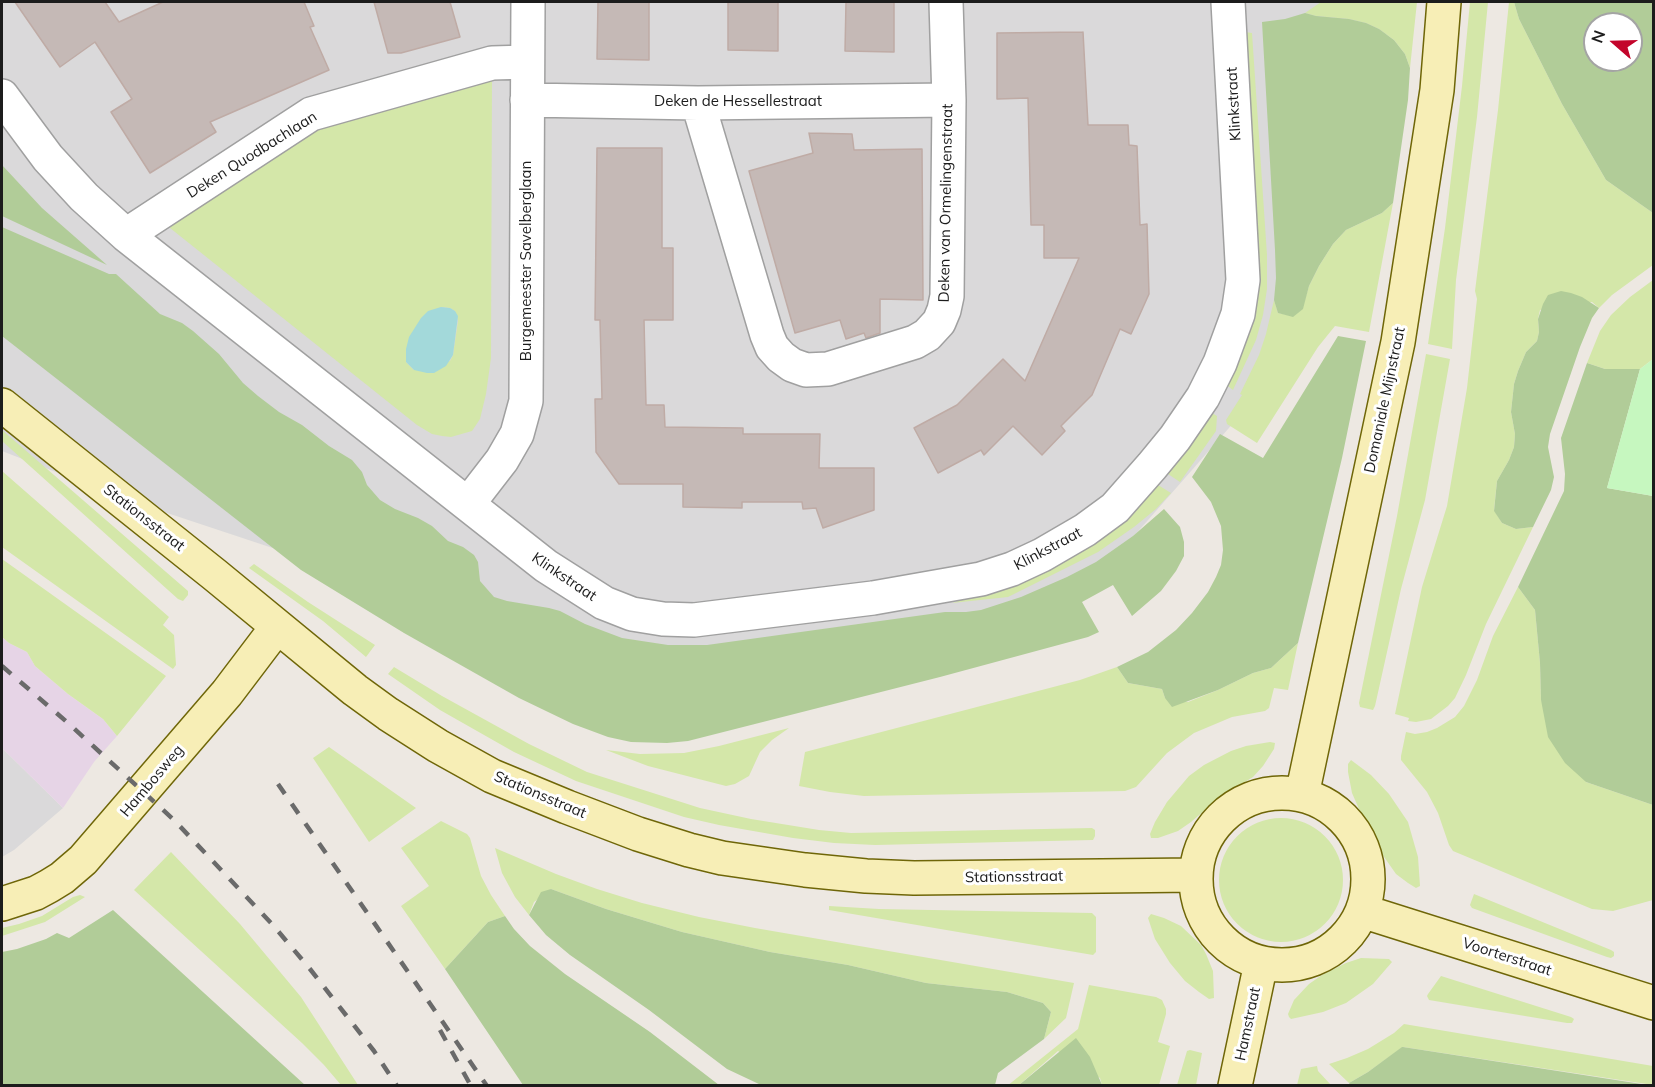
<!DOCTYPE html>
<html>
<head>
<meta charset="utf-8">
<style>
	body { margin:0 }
	#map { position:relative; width:1655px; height:1087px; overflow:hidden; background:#ede8e2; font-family:Mulish,sans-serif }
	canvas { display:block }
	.frame { position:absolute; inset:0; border:3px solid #1c1c1c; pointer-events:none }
	.north { position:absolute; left:1583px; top:12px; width:60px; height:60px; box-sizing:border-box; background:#fff; border:2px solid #a4a4a4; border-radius:50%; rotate:290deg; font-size:16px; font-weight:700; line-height:24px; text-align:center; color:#1c1c1c }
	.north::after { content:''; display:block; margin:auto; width:21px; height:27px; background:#c3052b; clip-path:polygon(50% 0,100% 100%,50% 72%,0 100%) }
</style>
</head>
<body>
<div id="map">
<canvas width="1655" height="1087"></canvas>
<div class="frame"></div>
<div class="north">N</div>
</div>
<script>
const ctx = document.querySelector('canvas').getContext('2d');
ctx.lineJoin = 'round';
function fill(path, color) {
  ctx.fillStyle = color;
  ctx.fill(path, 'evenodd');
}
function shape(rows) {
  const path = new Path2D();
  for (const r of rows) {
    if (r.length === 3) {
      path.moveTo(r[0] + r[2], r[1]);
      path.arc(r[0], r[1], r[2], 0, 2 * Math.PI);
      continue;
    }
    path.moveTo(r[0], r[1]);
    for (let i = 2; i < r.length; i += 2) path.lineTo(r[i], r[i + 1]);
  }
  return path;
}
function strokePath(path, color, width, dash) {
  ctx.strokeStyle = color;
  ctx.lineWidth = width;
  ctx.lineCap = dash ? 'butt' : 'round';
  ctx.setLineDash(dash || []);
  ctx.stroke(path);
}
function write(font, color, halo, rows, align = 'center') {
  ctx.font = font + ' Mulish,sans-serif';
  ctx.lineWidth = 6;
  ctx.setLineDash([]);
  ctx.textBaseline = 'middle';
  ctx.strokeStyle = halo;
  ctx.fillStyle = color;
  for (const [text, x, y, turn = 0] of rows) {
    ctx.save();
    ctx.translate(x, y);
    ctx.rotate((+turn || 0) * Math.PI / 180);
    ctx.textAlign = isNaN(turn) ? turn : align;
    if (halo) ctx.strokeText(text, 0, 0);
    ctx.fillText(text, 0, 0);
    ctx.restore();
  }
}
fill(shape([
	[2,2,1399,2,1243,412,1119,553,983,626,616,662,125,499,2,451],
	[2,748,63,808,14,850,2,857]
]), '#dad9da');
fill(shape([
	[2,637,9,643,27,652,35,666,68,694,103,719,117,736,94,762,63,808,2,748]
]), '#e6d4e6');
fill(shape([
	[1321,2,1417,2,1410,68,1405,54,1394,40,1379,29,1366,23,1349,19,1316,16,1305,13],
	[1470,2,1488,2,1477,117,1456,280,1452,349,1428,344,1445,228,1462,86],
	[1509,2,1514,2,1519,19,1562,104,1606,180,1653,213,1653,265,1612,295,1599,308,1592,302,1540,310,1538,319,1539,332,1537,341,1526,352,1518,371,1514,384,1511,412,1515,434,1514,447,1509,460,1497,481,1494,510,1502,523,1516,529,1533,527,1486,624,1466,675,1455,698,1448,706,1431,719,1416,722,1408,721,1409,718,1395,714,1422,587,1447,506,1467,388,1477,299,1475,291,1498,110],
	[1245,32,1252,33,1267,255,1267,289,1263,315,1256,340,1233,390,1225,384],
	[492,77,491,358,486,394,480,419,472,431,451,437,442,436,432,434,417,425,165,224,315,126],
	[441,307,450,308,455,311,458,321,453,355,450,361,414,370,406,362],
	[1393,203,1369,332,1335,326,1318,347,1257,443,1227,424,1226,420,1242,395,1240,394,1259,355,1266,334,1274,300,1278,313,1293,316,1302,309,1309,286,1319,266,1333,244,1346,230,1382,213],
	[1653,280,1653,359,1640,369,1605,369,1587,363,1600,331,1611,315,1630,297],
	[1426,354,1450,359,1425,500,1401,589,1375,706,1373,710,1360,707,1359,703,1397,516],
	[1210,412,1217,416,1216,431,1180,482,1168,474],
	[2,430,188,591,188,595,183,601,178,599,2,441],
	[2,471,169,617,163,625,174,635,176,665,173,669,2,547],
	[1158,485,1171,493,1156,509,1134,527,1098,552,1008,597,952,603,988,592,1132,511],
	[2,559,166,676,117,736,103,719,68,694,35,666,27,652,9,643,2,637],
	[254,564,308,602,375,645,366,657,323,621,249,568],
	[1518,587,1535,610,1540,663,1541,700,1586,782,1653,805,1653,900,1613,911,1592,909,1453,851,1449,845,1438,813,1427,792,1401,760,1401,756,1406,732,1415,734,1427,732,1437,728,1455,717,1464,706,1477,680,1493,636],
	[1298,643,1288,690,1274,688,1269,708,1265,711,1232,717,1194,733,1167,753,1136,787,1125,791,864,796,830,792,799,786,805,752,1080,680,1117,667,1128,683,1162,689,1165,698,1188,702,1218,690,1253,673,1271,668],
	[394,667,442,696,529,744,587,772,700,808,751,819,819,830,851,833,1092,828,1095,830,1095,836,1093,840,875,845,834,843,793,838,719,825,684,817,576,781,514,752,440,710,388,674],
	[789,728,772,740,760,752,749,776,735,784,726,786,648,766,606,750,640,754,684,753,719,746],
	[1270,742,1275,743,1274,749,1263,766,1253,777,1219,798,1191,822,1178,831,1158,838,1151,838,1150,834,1155,822,1167,802,1189,776,1204,765,1231,751,1246,746],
	[329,747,416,808,369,842,313,758],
	[1351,760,1371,775,1389,794,1408,822,1418,857,1420,886,1416,888,1408,883,1396,874,1382,854,1376,838,1359,809,1352,793,1348,772,1348,764],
	[1281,880,62],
	[441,821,467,834,470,838,481,876,491,895,505,916,488,922,445,969,401,906,429,886,401,848],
	[495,848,556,874,597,889,642,903,699,917,755,928,1074,983,1066,1018,1044,1039,1051,1012,1043,1003,1007,992,926,983,848,965,770,952,682,932,606,909,551,889,534,902,529,915,515,897,502,873],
	[171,852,240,924,301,997,358,1085,341,1085,324,1065,302,1043,134,890],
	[1474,894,1611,950,1614,952,1614,956,1611,958,1607,957,1472,908,1470,905],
	[80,895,85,897,45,922,2,936,2,928,19,924,42,916,73,897],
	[829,906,879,909,1092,913,1096,917,1096,952,1093,955,829,910],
	[1151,914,1164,918,1181,926,1201,945,1206,954,1213,971,1214,998,1209,999,1199,992,1185,981,1170,963,1155,939,1148,918],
	[1361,958,1389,959,1392,962,1373,984,1346,1003,1323,1012,1291,1019,1289,1017,1288,1014,1294,1000,1309,984,1322,975,1346,963],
	[1441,976,1571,1017,1574,1019,1572,1023,1567,1023,1429,1000,1427,996,1428,994],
	[1089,985,1156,997,1162,1000,1166,1009,1166,1014,1158,1042,1170,1046,1159,1085,1102,1085,1100,1078,1058,1051,1019,1085,1007,1086,1078,1029],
	[1404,1024,1653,1066,1653,1085,1403,1047,1368,1072,1349,1083,1329,1064,1347,1058,1368,1049,1394,1033],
	[1190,1050,1202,1053,1196,1085,1177,1085,1187,1051],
	[1317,1066,1318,1071,1331,1085,1297,1085,1301,1069]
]), '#d4e7a9');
fill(shape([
	[1514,2,1653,2,1653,213,1606,180,1562,104,1519,19],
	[1595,24,1631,24,1631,60,1595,60],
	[1305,13,1316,16,1349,19,1366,23,1379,29,1394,40,1405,54,1410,68,1408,100,1393,203,1382,213,1346,230,1333,244,1319,266,1309,286,1303,309,1293,317,1278,313,1274,300,1276,278,1275,250,1262,22,1285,19],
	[2,165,42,208,107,265,2,216],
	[2,227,109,274,116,274,160,314,182,323,193,331,219,354,243,383,258,396,279,412,302,425,329,446,352,460,362,472,367,485,380,500,395,509,418,518,432,526,448,541,463,547,474,555,478,562,480,581,494,597,507,601,549,608,560,611,585,624,622,638,668,645,707,645,945,612,966,612,981,610,1021,597,1067,577,1096,562,1133,536,1164,509,1180,527,1184,542,1184,556,1176,571,1161,591,1132,616,1113,585,1082,602,1099,632,1088,637,940,677,688,741,667,743,631,742,608,737,573,724,519,698,404,633,301,570,2,336],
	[1561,291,1571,293,1582,297,1599,308,1592,318,1580,347,1550,434,1548,447,1554,477,1551,490,1533,527,1516,529,1502,523,1494,511,1497,481,1509,460,1514,447,1515,434,1511,412,1514,384,1518,371,1526,352,1537,341,1539,332,1538,319,1543,304,1548,295],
	[1338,336,1366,341,1342,458,1298,643,1271,668,1253,673,1218,690,1172,707,1165,698,1162,689,1128,683,1117,667,1148,652,1176,630,1192,613,1208,592,1216,577,1221,565,1223,550,1221,526,1211,502,1192,477,1220,434,1263,458],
	[1587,363,1605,369,1640,369,1607,488,1653,496,1653,805,1586,782,1565,763,1548,737,1541,700,1540,663,1535,610,1518,587,1564,491,1565,474,1561,438],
	[551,889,606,909,682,932,770,952,848,965,926,983,1007,992,1043,1003,1051,1012,1044,1039,998,1073,995,1085,761,1085,727,1069,649,1010,570,955,546,935,529,915,541,892],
	[113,910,305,1085,2,1085,2,952,17,949,46,939,57,933,69,938],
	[505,916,514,929,530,946,565,974,650,1032,719,1085,523,1085,445,969,488,922],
	[1076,1038,1090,1057,1102,1085,1019,1085],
	[1402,1047,1403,1047,1648,1085,1351,1086,1349,1083,1368,1072]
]), '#b1cc98');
fill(shape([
	[1653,359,1653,496,1607,488,1640,369]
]), '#c6f7bf');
fill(shape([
	[441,307,450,308,455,311,458,316,453,355,446,366,434,373,427,373,414,370,406,362,406,349,409,337,421,318,428,311]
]), '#a3d9da');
const building = shape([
	[15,2,105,2,119,22,163,2,304,2,314,26,310,27,329,70,210,122,216,132,150,173,111,112,132,99,95,42,60,67,15,2],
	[374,2,450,2,460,37,401,53,388,53,374,2],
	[598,2,649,2,649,60,597,59,598,2],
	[728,2,778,2,778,51,728,50,728,2],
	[846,2,894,2,894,52,845,51,846,2],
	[1083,32,1088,125,1128,125,1129,145,1137,146,1140,225,1147,224,1149,294,1131,334,1120,329,1092,395,1061,426,1065,431,1042,455,1013,426,984,455,981,450,938,473,914,428,957,405,1003,359,1025,381,1079,258,1044,258,1044,225,1031,225,1028,98,997,99,997,33,1083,32],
	[809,133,852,134,854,150,922,149,923,300,880,299,880,333,866,338,864,333,846,339,840,320,795,333,749,171,813,153,809,133],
	[597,148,662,148,662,248,673,248,673,320,644,320,646,405,664,405,665,427,743,428,743,434,820,434,819,468,874,468,874,510,823,528,816,508,803,509,802,502,742,502,742,508,683,507,683,484,619,484,596,452,595,399,602,399,600,320,595,320,597,148]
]);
fill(building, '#c5b9b6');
strokePath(building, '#bfaba5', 1.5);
const street = shape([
	[2,96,48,158,84,197,126,235,546,566,604,603,632,614,663,619,694,620,873,598,981,579,1012,569,1042,555,1085,530,1115,508,1152,466,1175,438,1203,397,1220,363,1238,314,1243,280,1228,2],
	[527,100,698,103,949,100],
	[698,103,767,335,772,347,781,357,792,365,806,370,828,369,915,342,927,335,939,322,944,310,947,296,949,100,946,2],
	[126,235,311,114,492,63,527,62],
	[468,504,502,460,517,434,526,401,528,2]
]);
const secondary = shape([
	[2,405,215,575,355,690,388,714,438,746,492,776,567,807,638,834,689,850,722,858,805,870,866,876,914,878,1196,875],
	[1282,879,86],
	[1302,795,1398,342,1437,90,1444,2],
	[2,904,36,893,49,886,62,878,83,860,227,693,277,627],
	[1362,911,1654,1003],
	[1235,1086,1261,963]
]);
strokePath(street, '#a0a0a0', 36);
strokePath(secondary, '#6f6608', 36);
strokePath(street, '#fff', 33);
strokePath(secondary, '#f7eeb6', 33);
strokePath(shape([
	[2,666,68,723,174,820,272,924,310,969,374,1051,397,1086],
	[278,784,487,1086],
	[440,1030,471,1086]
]), '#6a6a6a', 4.5, [12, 12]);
write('15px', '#1c1c1c', '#fff', [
	["Deken de Hessellestraat",738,101],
	["Klinkstraat",1234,104,-93],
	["Deken Quodbachlaan",252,155,-32],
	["Deken van Ormelingenstraat",946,203,-89],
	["Burgemeester Savelberglaan",526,261,-90],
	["Domaniale Mijnstraat",1385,400,-78],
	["Stationsstraat",144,518,38],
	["Klinkstraat",1048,549,-28],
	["Klinkstraat",564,577,34],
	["Hambosweg",152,781,-50],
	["Stationsstraat",540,795,23],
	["Stationsstraat",1014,877,-1],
	["Voorterstraat",1507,957,18],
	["Hamstraat",1248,1024,-78]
]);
</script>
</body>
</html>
